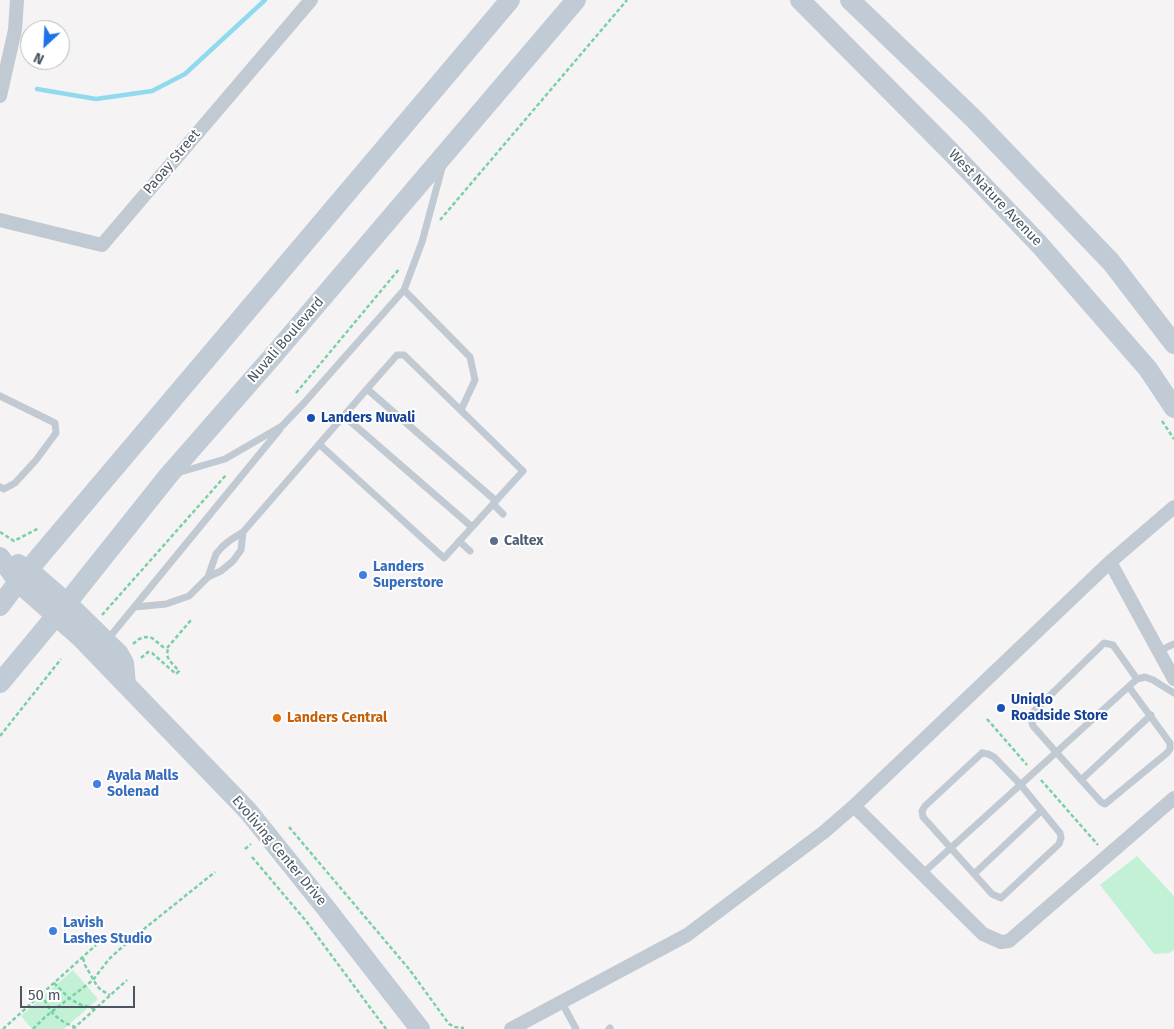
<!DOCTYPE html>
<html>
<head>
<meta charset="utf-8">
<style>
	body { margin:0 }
	#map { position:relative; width:1174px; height:1029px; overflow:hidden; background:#f5f3f3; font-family:"Fira Sans",sans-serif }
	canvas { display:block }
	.north { position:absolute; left:20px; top:20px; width:50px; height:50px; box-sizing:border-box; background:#fff; border:1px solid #b7bbc0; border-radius:50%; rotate:205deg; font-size:14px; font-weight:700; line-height:20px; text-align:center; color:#4a5661 }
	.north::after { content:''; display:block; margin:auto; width:18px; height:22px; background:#1a73e8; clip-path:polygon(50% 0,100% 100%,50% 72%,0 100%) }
	.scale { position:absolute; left:20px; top:986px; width:115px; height:22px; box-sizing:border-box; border:2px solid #4a5661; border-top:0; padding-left:6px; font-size:15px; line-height:18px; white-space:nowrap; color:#4a5661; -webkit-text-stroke:4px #fff; paint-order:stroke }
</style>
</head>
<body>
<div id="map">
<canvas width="1174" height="1029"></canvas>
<div class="north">N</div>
<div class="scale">50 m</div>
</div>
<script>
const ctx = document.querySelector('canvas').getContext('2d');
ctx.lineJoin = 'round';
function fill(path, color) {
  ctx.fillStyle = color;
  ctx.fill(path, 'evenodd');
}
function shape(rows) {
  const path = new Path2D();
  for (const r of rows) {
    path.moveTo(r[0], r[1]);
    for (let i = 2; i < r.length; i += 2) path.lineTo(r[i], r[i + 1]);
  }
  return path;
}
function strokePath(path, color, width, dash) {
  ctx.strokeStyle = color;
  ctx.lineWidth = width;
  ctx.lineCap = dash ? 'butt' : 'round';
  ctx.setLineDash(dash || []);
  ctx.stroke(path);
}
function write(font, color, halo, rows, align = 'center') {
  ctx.font = font + ' "Fira Sans",sans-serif';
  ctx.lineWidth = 4;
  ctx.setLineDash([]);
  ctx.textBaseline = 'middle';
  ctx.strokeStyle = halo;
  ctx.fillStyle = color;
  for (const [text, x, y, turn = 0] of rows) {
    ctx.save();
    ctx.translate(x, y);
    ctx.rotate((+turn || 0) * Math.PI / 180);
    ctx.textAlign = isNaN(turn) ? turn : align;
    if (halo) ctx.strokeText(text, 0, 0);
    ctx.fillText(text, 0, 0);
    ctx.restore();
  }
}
fill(shape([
	[1137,856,1174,896,1174,950,1169,953,1154,954,1100,885],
	[73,970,98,999,64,1029,32,1029,21,1016]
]), '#c3f1d5');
strokePath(shape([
	[37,89,96,99,152,91,185,74,265,0]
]), '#90daee', 4.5);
strokePath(shape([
	[440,220,627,0],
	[296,393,400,268],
	[1162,421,1174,439],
	[0,532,14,541,39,528],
	[102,615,226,475],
	[133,644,139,639,146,637,152,638,163,647,168,647,191,620],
	[141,658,148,652,152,653,176,674,179,671,169,660,167,655,168,647],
	[987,719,1027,765],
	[0,736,61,659],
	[1041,780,1098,845],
	[289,827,409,969,449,1024,455,1027,464,1028],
	[245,849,251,844],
	[252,857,306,921,386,1029],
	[83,958,85,965,97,986,101,990,110,995],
	[54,983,69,998,79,1004,95,1009],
	[42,994,47,1005,54,1015,65,1023,75,1027],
	[3,1029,96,945],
	[33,1029,45,1017,93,980,109,959,129,941,215,872],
	[73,1029,127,980]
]), '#7ad0a6', 2.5, [4, 2.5]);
strokePath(shape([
	[404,290,470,357,475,380,461,410],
	[367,389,496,501],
	[0,396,55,423,56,433,36,460,15,483,4,489,0,487],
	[344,416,472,527],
	[177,473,225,459,282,426,304,403,404,290,422,242,442,168],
	[493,504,503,514],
	[459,541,470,551],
	[208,577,216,554,222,547,229,541,243,532,367,389,397,355,404,355,523,471,444,558,319,444],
	[135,607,166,604,189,596,208,577,221,571,233,561,241,550,243,532],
	[108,639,280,429],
	[1159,651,1174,644],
	[1129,687,1170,743,1170,749,1167,753,1105,804,1101,802,1056,752,1033,726,1031,719,1034,711,1104,643,1113,645,1137,679],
	[982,753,988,754,994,757,1020,784,1060,833,1061,838,1059,844,1001,898,992,894,923,817,922,811,925,806,982,753],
	[1081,780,1151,715],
	[922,874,1137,679,1145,677,1153,680,1174,693],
	[974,874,1041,811],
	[561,1001,576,1029],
	[609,1029,610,1028]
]), '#c1cad2', 7);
strokePath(shape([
	[0,96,15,30,17,0],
	[0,220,102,245,311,0],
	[1110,562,1174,679],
	[854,806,983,934,1001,942,1009,941,1174,798],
	[511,1029,687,935,824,832,854,806,1110,562,1174,507]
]), '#c1cad2', 14);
strokePath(shape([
	[800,0,949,150,1039,244,1148,369,1174,408],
	[850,0,974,119,1111,262,1174,344],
	[0,557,18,582,81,638,248,811,325,907,420,1029],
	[18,564,29,570,67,603,119,654,124,663,126,684],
	[0,606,18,582,510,0],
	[0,683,74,594,168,476,272,357,576,0]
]), '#c1cbd6', 20);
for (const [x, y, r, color] of [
	[311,418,5,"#1a4fb4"],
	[494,541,5,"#5c6f8a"],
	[363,575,5,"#3f7fe0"],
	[1001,708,5,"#1a4fb4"],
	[277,718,5,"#e8710a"],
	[97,784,5,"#3f7fe0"],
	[53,931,5,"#3f7fe0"]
]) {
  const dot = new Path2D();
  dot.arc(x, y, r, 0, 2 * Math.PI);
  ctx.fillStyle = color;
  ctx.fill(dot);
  strokePath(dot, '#fff', 2);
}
write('14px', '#4a5661', '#fff', [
	["Paoay Street",172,162,-50],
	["West Nature Avenue",995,198,46],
	["Nuvali Boulevard",286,340,-49],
	["Evoliving Center Drive",279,851,50]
]);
write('bold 14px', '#164399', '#fff', [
	["Landers Nuvali",321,418],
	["Uniqlo",1011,700],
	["Roadside Store",1011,716]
], 'left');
write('bold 14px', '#4e5e75', '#fff', [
	["Caltex",504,541]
], 'left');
write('bold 14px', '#366cbe', '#fff', [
	["Landers",373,567],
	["Superstore",373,583],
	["Ayala Malls",107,776],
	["Solenad",107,792],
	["Lavish",63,923],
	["Lashes Studio",63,939]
], 'left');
write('bold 14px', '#c56008', '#fff', [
	["Landers Central",287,718]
], 'left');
</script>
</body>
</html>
